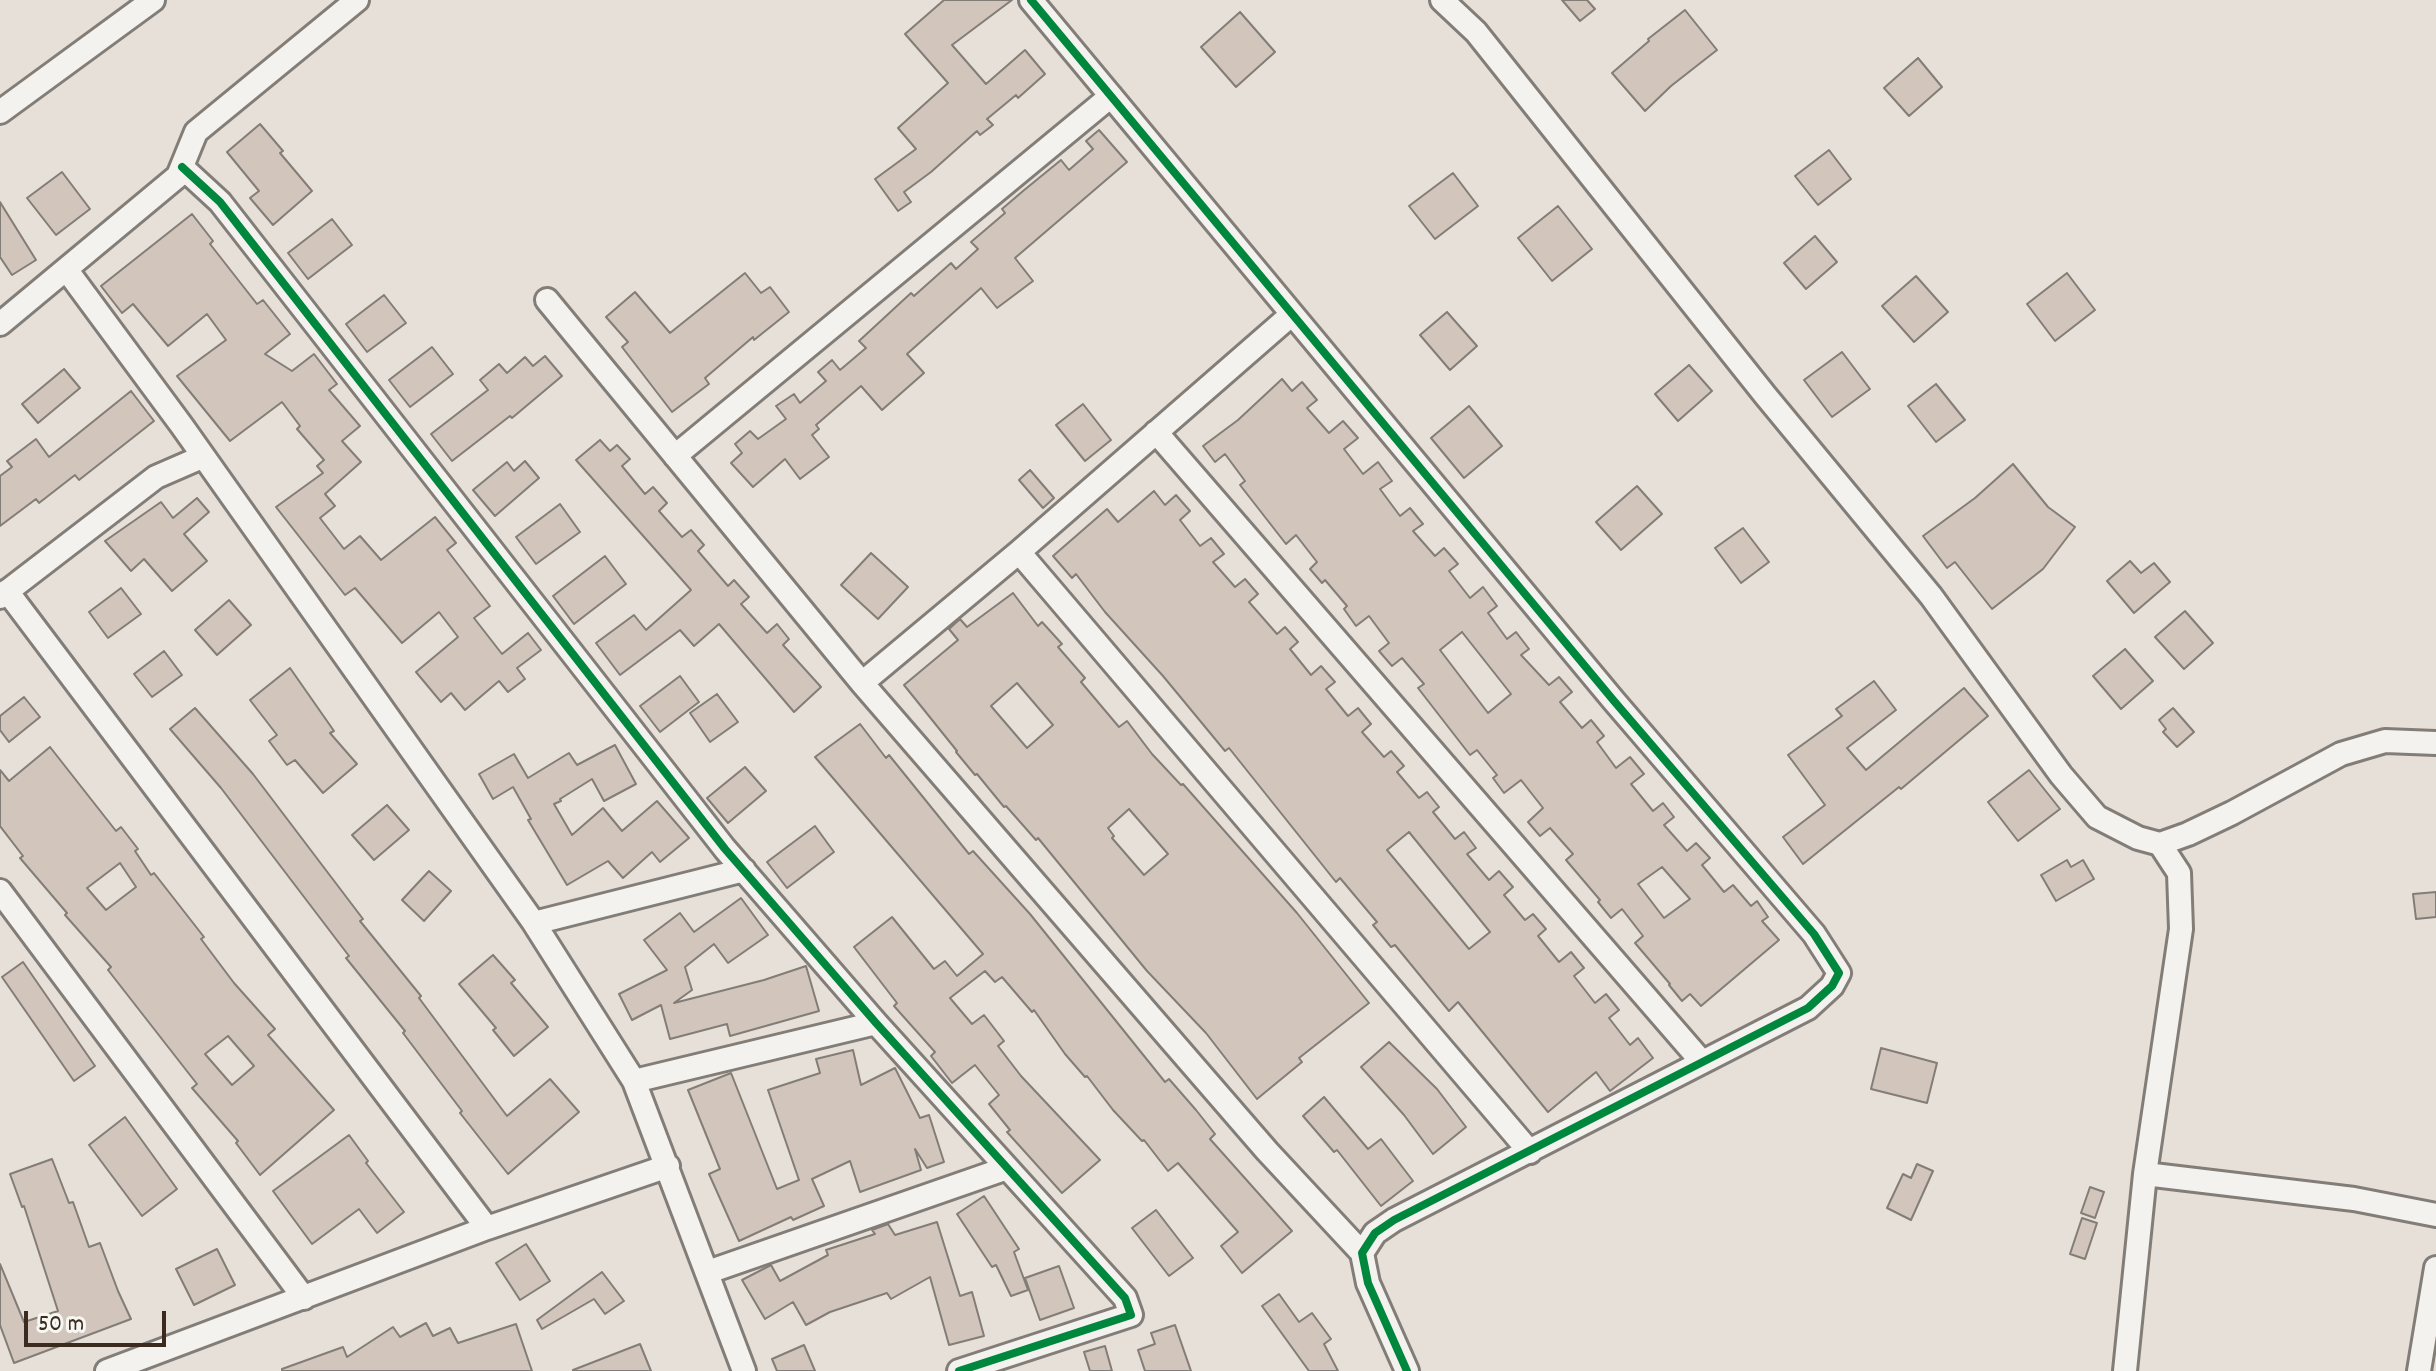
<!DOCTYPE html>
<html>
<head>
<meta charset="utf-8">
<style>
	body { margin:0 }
	#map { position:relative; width:2436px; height:1371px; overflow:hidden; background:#e7e0d9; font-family:Dekko,sans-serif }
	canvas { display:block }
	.scale { position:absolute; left:24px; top:1311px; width:142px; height:36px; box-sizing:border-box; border:4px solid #3b2a1e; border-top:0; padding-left:10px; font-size:24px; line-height:28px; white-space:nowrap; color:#3b2a1e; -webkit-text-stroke:6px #f6f6f2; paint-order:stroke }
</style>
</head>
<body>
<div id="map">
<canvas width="2436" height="1371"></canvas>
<div class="scale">50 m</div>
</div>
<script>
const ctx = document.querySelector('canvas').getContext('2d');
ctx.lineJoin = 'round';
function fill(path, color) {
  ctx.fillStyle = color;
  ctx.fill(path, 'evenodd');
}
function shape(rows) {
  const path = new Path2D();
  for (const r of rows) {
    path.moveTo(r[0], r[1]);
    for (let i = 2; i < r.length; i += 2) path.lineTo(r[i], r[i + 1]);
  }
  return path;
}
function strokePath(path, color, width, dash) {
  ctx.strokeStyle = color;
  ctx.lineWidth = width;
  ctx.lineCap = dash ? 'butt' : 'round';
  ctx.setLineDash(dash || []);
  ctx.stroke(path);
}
const building = shape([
	[944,0,1012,0,952,45,986,84,1025,50,1045,74,1018,98,1016,95,987,119,993,125,980,135,977,131,931,172,904,192,911,202,898,211,875,179,916,149,898,128,948,83,905,34,944,0],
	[1562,0,1587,0,1595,9,1580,21,1562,0],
	[1685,10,1717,50,1671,86,1645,111,1612,73,1649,41,1648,39,1685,10],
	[1240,12,1275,52,1236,87,1201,47,1240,12],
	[1918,58,1942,87,1909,116,1884,88,1918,58],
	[260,124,283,151,280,153,312,191,273,225,250,198,259,191,227,152,260,124],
	[1099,130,1127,162,1015,258,1033,281,997,308,981,288,907,354,924,373,882,410,861,386,816,425,819,429,812,435,829,457,800,479,785,459,753,487,731,463,742,453,735,444,750,431,758,439,786,419,776,406,794,394,800,403,826,381,818,372,832,360,840,370,866,348,859,341,911,293,914,296,951,263,956,269,978,249,971,242,1005,213,1002,209,1023,191,1061,160,1069,170,1093,149,1086,141,1099,130],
	[1829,150,1851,179,1818,205,1795,176,1829,150],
	[62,172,90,209,56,235,27,198,62,172],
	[1453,173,1478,206,1435,239,1409,206,1453,173],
	[0,202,36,260,12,275,0,257,0,202],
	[1558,206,1592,249,1552,281,1518,238,1558,206],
	[192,214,213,241,210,244,257,304,263,300,290,334,265,354,292,371,314,354,337,384,329,390,360,426,342,441,361,462,325,494,335,506,320,518,344,549,360,536,381,560,435,517,456,543,447,550,490,606,474,618,502,654,528,633,541,650,517,668,525,679,508,692,499,681,465,710,451,693,441,702,416,672,458,637,439,612,402,643,355,588,345,595,276,507,323,473,317,466,324,460,297,429,300,426,282,402,230,441,177,376,226,340,207,314,168,346,133,304,122,313,101,286,192,214],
	[332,219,352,245,308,279,288,253,332,219],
	[1815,236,1837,262,1806,289,1784,263,1815,236],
	[745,273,761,293,770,287,789,312,754,340,753,337,705,378,709,384,672,412,622,347,628,342,606,317,635,292,670,333,745,273],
	[2067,273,2095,310,2055,341,2027,304,2067,273],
	[1916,276,1948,312,1914,342,1882,306,1916,276],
	[384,295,406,323,367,352,346,324,384,295],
	[1447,312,1477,346,1450,370,1420,335,1447,312],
	[432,347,453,374,410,407,389,380,432,347],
	[1842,352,1870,389,1832,417,1804,380,1842,352],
	[545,356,562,376,512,418,510,416,452,461,431,434,488,390,480,380,499,364,507,373,525,357,533,366,545,356],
	[1689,365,1712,391,1678,421,1655,394,1689,365],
	[64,369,80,388,38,423,22,404,64,369],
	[1282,379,1292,391,1302,382,1317,400,1307,408,1329,433,1343,421,1358,438,1344,449,1363,474,1378,462,1392,481,1380,489,1400,516,1410,508,1423,524,1413,531,1435,556,1444,548,1458,564,1449,571,1470,598,1483,587,1497,606,1488,613,1507,639,1516,632,1529,649,1521,655,1549,685,1559,677,1572,692,1560,702,1582,728,1591,720,1604,736,1597,742,1616,768,1630,757,1644,774,1631,784,1653,811,1663,803,1674,817,1664,825,1687,851,1696,843,1710,858,1702,865,1724,892,1733,885,1751,906,1757,901,1768,917,1762,921,1779,940,1701,1006,1690,994,1682,1001,1669,985,1670,984,1635,943,1643,936,1622,909,1611,918,1598,902,1600,900,1566,860,1573,854,1550,828,1540,836,1528,822,1543,808,1521,780,1504,793,1493,778,1497,775,1477,750,1470,755,1418,688,1424,684,1402,658,1392,666,1379,651,1389,643,1369,616,1356,626,1344,609,1347,606,1325,580,1322,583,1310,569,1317,562,1296,535,1286,544,1240,485,1245,481,1225,454,1215,462,1203,446,1238,420,1282,379],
	[1462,632,1511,694,1488,713,1440,650,1462,632],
	[1662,867,1690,899,1664,918,1638,884,1662,867],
	[1936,384,1965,420,1936,442,1908,406,1936,384],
	[131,391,154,421,79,480,75,475,39,503,36,499,0,526,0,476,12,467,7,461,36,439,49,457,131,391],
	[1083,404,1111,440,1085,461,1056,425,1083,404],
	[1469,406,1502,446,1464,478,1431,438,1469,406],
	[600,440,610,451,617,445,630,459,622,466,645,494,653,487,667,503,659,511,682,537,691,530,704,545,698,551,728,586,734,580,749,597,741,604,767,633,777,624,789,639,783,645,821,687,794,712,719,624,694,646,680,630,620,675,596,643,634,615,646,630,691,590,576,460,600,440],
	[525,461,539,478,495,516,473,490,507,462,514,471,525,461],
	[2013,464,2048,507,2075,527,2043,569,1992,609,1955,562,1947,568,1923,536,1975,498,2013,464],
	[1030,470,1054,498,1043,508,1019,480,1030,470],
	[1637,486,1662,514,1621,550,1596,522,1637,486],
	[1154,491,1165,505,1176,495,1190,511,1180,520,1200,546,1211,538,1224,554,1213,562,1235,587,1245,579,1258,594,1249,602,1277,634,1285,627,1298,642,1290,649,1311,675,1321,666,1335,682,1326,689,1348,716,1358,708,1371,724,1362,732,1384,757,1391,751,1404,766,1397,772,1419,798,1427,792,1439,807,1433,812,1455,839,1464,832,1476,848,1467,854,1489,880,1499,871,1513,887,1504,895,1525,920,1533,914,1546,929,1538,936,1559,962,1571,952,1584,968,1574,976,1595,1003,1606,994,1619,1010,1609,1018,1630,1045,1638,1038,1653,1058,1610,1091,1596,1072,1548,1112,1458,1002,1449,1011,1395,945,1391,947,1373,925,1377,922,1340,878,1336,882,1229,748,1225,751,1163,676,1105,612,1076,574,1072,578,1053,556,1107,509,1118,522,1154,491],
	[1409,832,1490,932,1469,949,1387,850,1409,832],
	[197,498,209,512,184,534,207,561,172,591,144,559,131,571,105,541,161,502,173,518,197,498],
	[560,504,580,532,536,564,516,537,560,504],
	[1743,528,1769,562,1741,583,1715,548,1743,528],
	[871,553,908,587,878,619,841,585,871,553],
	[605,556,626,584,574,624,553,596,605,556],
	[2130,561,2141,573,2154,563,2170,582,2134,613,2107,581,2130,561],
	[121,588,141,614,108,638,89,612,121,588],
	[1013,593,1038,626,1042,622,1062,644,1058,647,1085,678,1081,682,1119,727,1127,721,1152,754,1181,785,1183,784,1297,913,1369,1003,1299,1058,1302,1062,1257,1099,1206,1033,1147,971,1038,838,1036,840,1006,806,1004,807,977,774,975,775,956,752,957,751,904,685,958,640,949,629,960,619,967,627,1013,593],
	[1017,683,1053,725,1027,748,991,706,1017,683],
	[1129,809,1168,854,1144,875,1112,838,1114,836,1108,828,1129,809],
	[229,600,251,625,217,655,195,630,229,600],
	[2185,611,2213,643,2184,669,2155,637,2185,611],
	[2125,649,2153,681,2121,709,2093,676,2125,649],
	[164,651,182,675,152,697,134,674,164,651],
	[290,668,334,731,330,733,357,764,323,793,295,760,287,765,269,741,277,735,250,700,290,668],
	[680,676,699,702,660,732,640,706,680,676],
	[1874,681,1896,710,1847,748,1866,770,1964,688,1988,716,1901,789,1899,787,1803,864,1783,837,1825,805,1788,755,1842,716,1836,709,1874,681],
	[717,694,738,722,710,742,690,713,717,694],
	[24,697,40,717,9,742,0,730,0,716,24,697],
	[195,708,253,774,363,919,360,921,421,996,419,998,507,1116,550,1079,579,1112,508,1174,460,1113,462,1111,403,1033,405,1031,346,958,349,956,221,788,170,729,195,708],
	[2173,708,2194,732,2177,747,2163,732,2166,729,2159,720,2173,708],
	[860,724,886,758,889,755,969,854,973,851,1030,914,1165,1082,1169,1079,1196,1110,1215,1134,1210,1139,1292,1231,1242,1273,1221,1246,1238,1232,1178,1163,1168,1171,1144,1140,1142,1141,1113,1110,1087,1076,1085,1077,1065,1054,1034,1010,1032,1012,1002,977,995,982,985,971,950,998,972,1024,984,1015,1004,1041,998,1046,1021,1076,1100,1160,1062,1193,1007,1132,1010,1130,989,1104,999,1095,975,1065,952,1083,931,1056,935,1052,894,1006,897,1003,854,947,892,917,934,969,945,961,957,976,983,954,815,757,860,724],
	[615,745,636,784,604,801,592,779,560,799,561,801,554,804,572,835,603,808,622,831,657,801,689,838,660,862,652,852,623,878,608,861,567,885,528,820,531,819,513,787,493,799,479,774,514,754,528,778,569,753,577,765,615,745],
	[50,747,116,831,121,827,138,849,135,851,151,875,154,873,204,937,201,939,234,983,275,1029,268,1035,334,1110,260,1175,236,1143,238,1141,192,1088,197,1084,108,970,111,967,65,915,67,913,20,858,23,856,0,826,0,770,9,781,50,747],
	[120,863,136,887,106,910,87,888,120,863],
	[228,1036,254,1066,232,1085,205,1054,228,1036],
	[745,767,766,791,728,823,707,798,745,767],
	[2029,770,2060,809,2018,841,1988,802,2029,770],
	[387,805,409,830,374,860,352,835,387,805],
	[815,826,834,852,787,888,767,862,815,826],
	[2067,860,2071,867,2083,860,2094,879,2056,901,2041,875,2067,860],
	[429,871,451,891,424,921,402,900,429,871],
	[2436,892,2436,917,2416,919,2413,894,2436,892],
	[741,898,768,935,728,963,714,944,685,967,692,990,674,1003,764,980,806,966,819,1011,730,1036,727,1024,670,1039,661,1005,632,1020,619,994,667,970,644,940,680,913,694,932,741,898],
	[493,955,515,980,511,983,548,1027,514,1056,493,1030,496,1028,459,984,493,955],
	[23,962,95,1066,74,1081,2,977,23,962],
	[1389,1042,1437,1089,1466,1127,1433,1154,1404,1115,1361,1067,1389,1042],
	[1881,1048,1937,1063,1927,1103,1871,1089,1881,1048],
	[853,1050,861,1085,895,1068,920,1118,929,1115,944,1162,927,1168,915,1149,921,1170,860,1192,850,1161,812,1179,824,1206,793,1220,791,1217,739,1241,709,1174,720,1169,688,1090,731,1073,777,1189,799,1180,768,1090,820,1073,816,1059,853,1050],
	[1324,1097,1368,1149,1381,1139,1413,1181,1381,1206,1337,1150,1334,1152,1303,1116,1324,1097],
	[125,1117,177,1189,142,1216,89,1145,125,1117],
	[349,1135,368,1161,366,1163,404,1212,377,1233,359,1209,312,1244,273,1191,349,1135],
	[52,1159,69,1203,73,1202,89,1247,100,1243,118,1291,131,1319,14,1363,0,1325,0,1264,24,1322,58,1311,24,1206,22,1207,10,1174,52,1159],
	[1917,1164,1933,1171,1911,1220,1887,1208,1903,1174,1911,1178,1917,1164],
	[2090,1187,2104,1192,2095,1218,2081,1213,2090,1187],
	[984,1196,1019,1249,1014,1252,1028,1290,1011,1296,996,1265,992,1267,957,1214,984,1196],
	[1156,1210,1193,1258,1169,1276,1132,1228,1156,1210],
	[2082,1218,2097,1223,2085,1259,2070,1254,2082,1218],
	[937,1222,960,1296,972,1292,984,1336,949,1345,930,1277,891,1299,887,1293,830,1312,806,1325,793,1302,765,1319,742,1280,771,1265,780,1281,828,1255,826,1250,875,1234,872,1230,888,1224,895,1235,937,1222],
	[526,1244,550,1281,520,1300,496,1263,526,1244],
	[217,1249,235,1285,194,1305,176,1269,217,1249],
	[1059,1266,1074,1308,1040,1320,1025,1278,1059,1266],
	[602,1272,624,1301,605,1314,594,1299,542,1329,537,1320,602,1272],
	[1279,1294,1299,1322,1312,1313,1331,1339,1324,1344,1338,1371,1309,1371,1262,1306,1279,1294],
	[426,1323,433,1336,450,1328,458,1343,516,1324,532,1371,282,1371,282,1369,343,1347,347,1357,393,1327,400,1337,426,1323],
	[1175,1325,1191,1371,1145,1371,1138,1350,1155,1344,1151,1333,1175,1325],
	[640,1344,651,1371,573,1371,573,1370,640,1344],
	[804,1345,815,1371,777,1371,772,1359,804,1345],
	[1105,1346,1112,1371,1090,1371,1084,1352,1105,1346]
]);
fill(building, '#d1c5bc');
strokePath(building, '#837d77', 2);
const street = shape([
	[1031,0,1614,701,1814,934,1839,973,1832,986,1808,1008,1394,1220,1375,1233,1362,1253,1368,1283,1407,1371],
	[1442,0,1476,32,1765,395,1931,596,2061,775,2097,817,2138,838,2160,844,2188,834,2232,813,2341,754,2385,741,2436,743],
	[0,112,153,0],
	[182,167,220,202,725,849,876,1023,1125,1298,1131,1315,959,1371],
	[66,269,182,426,534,923,634,1081,744,1371],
	[547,300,862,683,1267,1151,1362,1253],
	[0,324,178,176,196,132,357,0],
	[1156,432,1702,1062],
	[675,456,1111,96],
	[1019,552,1530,1152],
	[7,591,487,1228],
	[0,597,156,477,202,457],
	[862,683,1019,552,1291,315],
	[0,891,304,1298],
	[534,923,744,870],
	[634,1081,876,1023],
	[2145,1174,2354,1199,2436,1215],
	[708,1272,1007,1168],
	[107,1371,487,1228,668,1166],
	[2125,1371,2145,1174,2181,929,2179,873,2160,844],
	[2419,1371,2436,1268]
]);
strokePath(street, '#837d77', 28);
strokePath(street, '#f3f2ef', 22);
strokePath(shape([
	[1031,0,1614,701,1814,934,1839,973,1832,986,1808,1008,1394,1220,1375,1233,1362,1253,1368,1283,1407,1371],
	[182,167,220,202,725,849,876,1023,1125,1298,1131,1315,959,1371]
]), '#00873e', 8);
</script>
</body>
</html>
